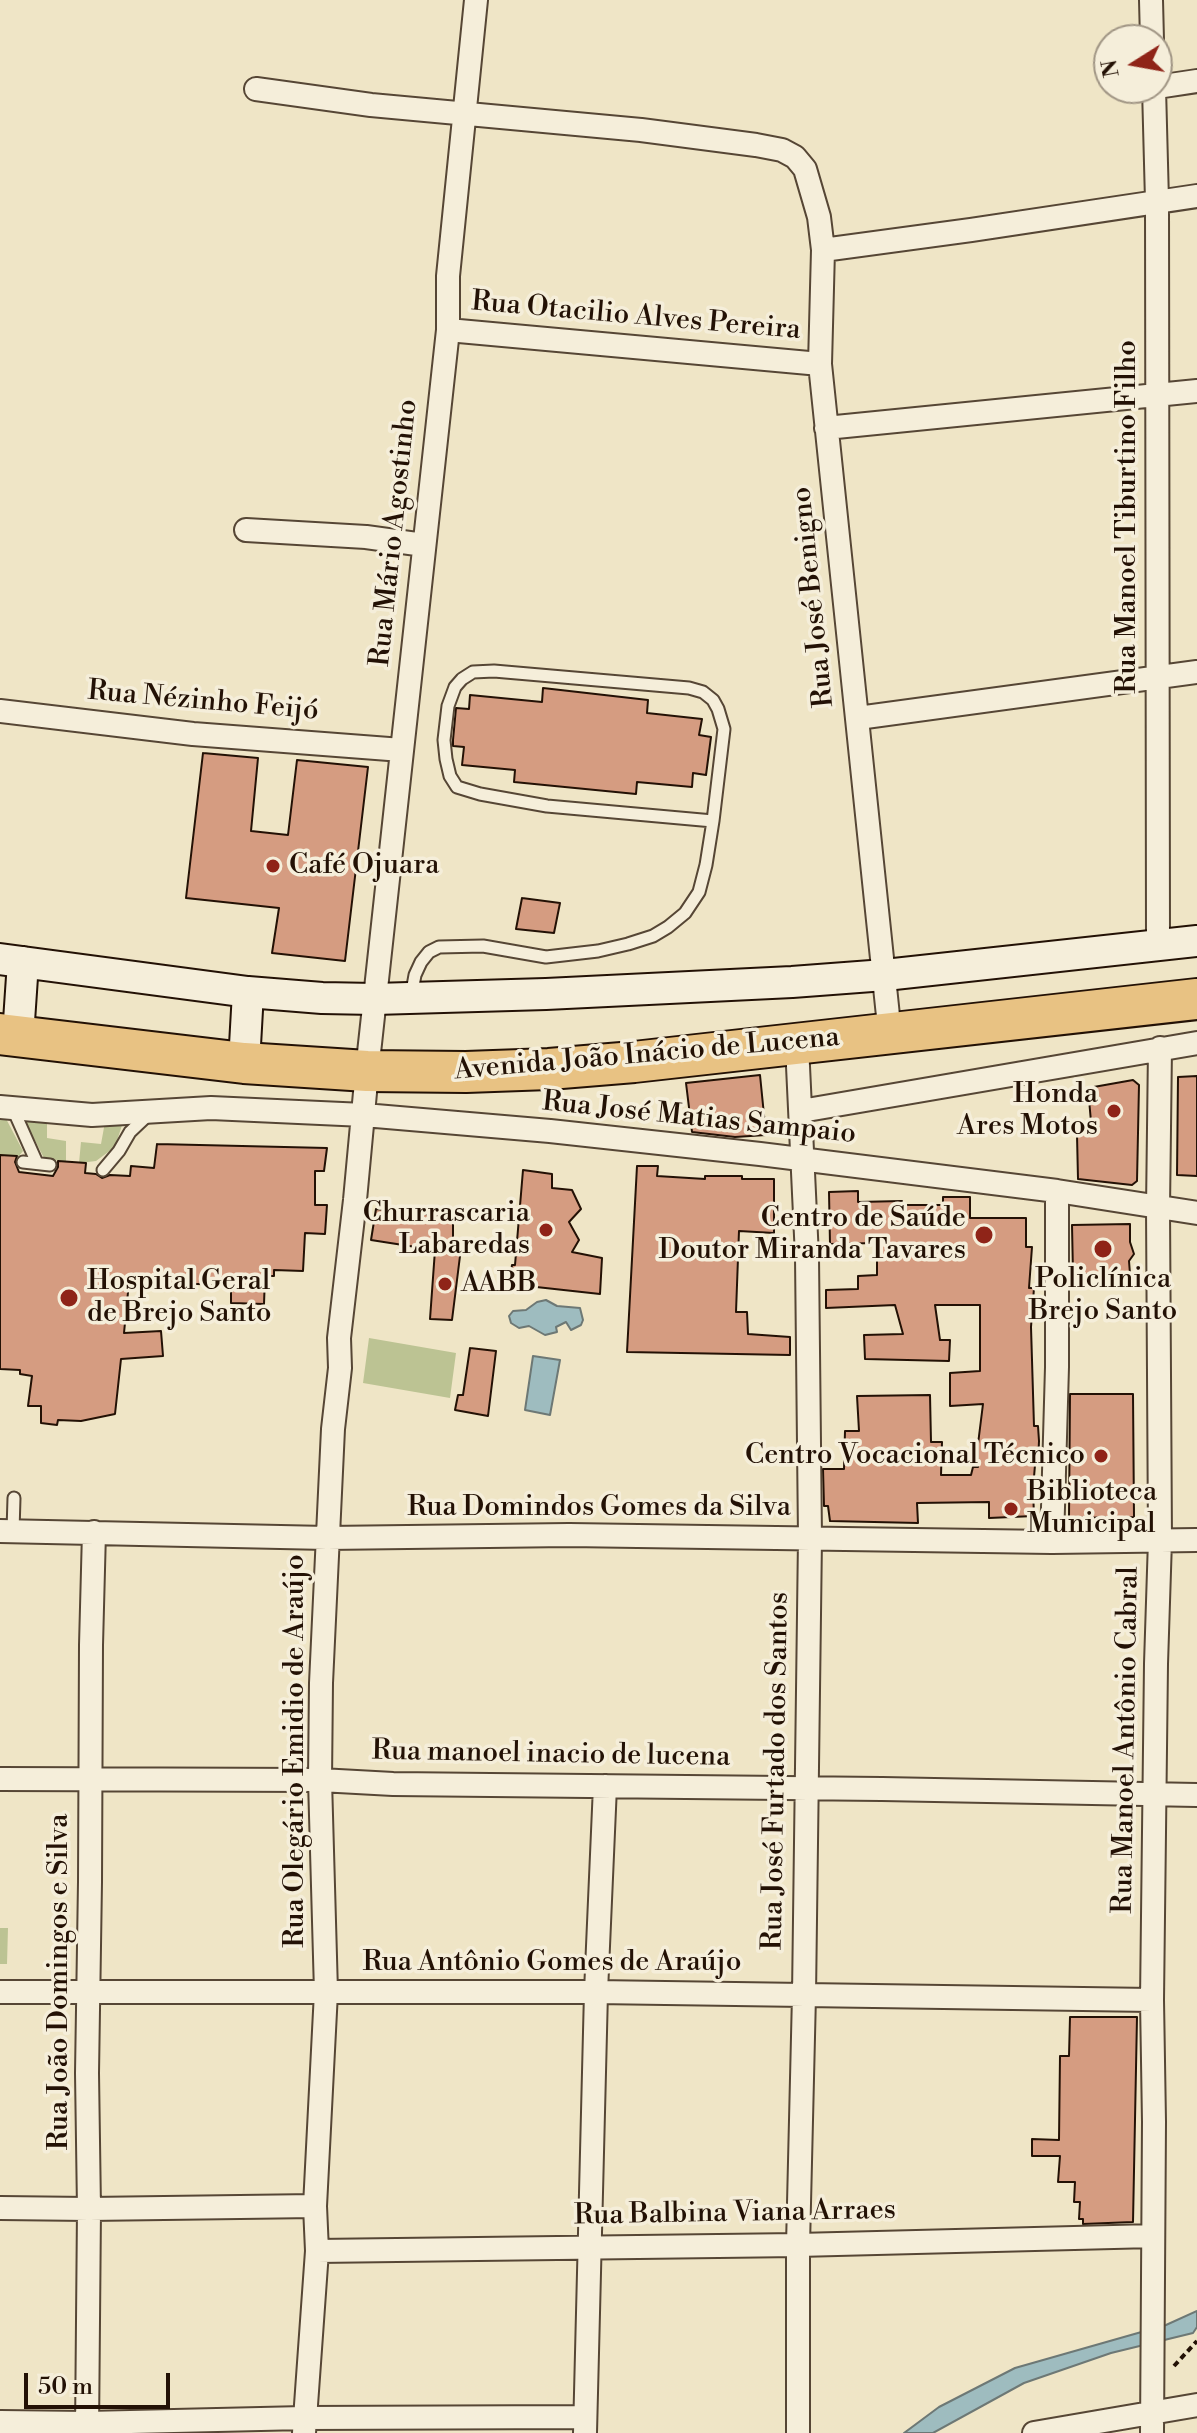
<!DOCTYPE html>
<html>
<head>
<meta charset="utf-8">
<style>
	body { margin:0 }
	#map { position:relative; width:1197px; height:2433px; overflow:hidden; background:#efe5c6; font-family:"Libre Bodoni",serif }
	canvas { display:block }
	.north { position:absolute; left:1093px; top:24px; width:80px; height:80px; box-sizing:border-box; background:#f5eeda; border:2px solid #a19685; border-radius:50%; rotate:259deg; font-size:22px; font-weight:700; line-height:32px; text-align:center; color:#231105 }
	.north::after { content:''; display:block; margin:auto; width:28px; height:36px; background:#8f2418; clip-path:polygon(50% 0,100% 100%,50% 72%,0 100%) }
	.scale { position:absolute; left:24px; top:2373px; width:146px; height:36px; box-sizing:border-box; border:4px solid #231105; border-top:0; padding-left:10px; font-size:24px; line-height:28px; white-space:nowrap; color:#231105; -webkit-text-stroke:6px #f5eeda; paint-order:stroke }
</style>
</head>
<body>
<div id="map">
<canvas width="1197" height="2433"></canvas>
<div class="north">N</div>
<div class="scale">50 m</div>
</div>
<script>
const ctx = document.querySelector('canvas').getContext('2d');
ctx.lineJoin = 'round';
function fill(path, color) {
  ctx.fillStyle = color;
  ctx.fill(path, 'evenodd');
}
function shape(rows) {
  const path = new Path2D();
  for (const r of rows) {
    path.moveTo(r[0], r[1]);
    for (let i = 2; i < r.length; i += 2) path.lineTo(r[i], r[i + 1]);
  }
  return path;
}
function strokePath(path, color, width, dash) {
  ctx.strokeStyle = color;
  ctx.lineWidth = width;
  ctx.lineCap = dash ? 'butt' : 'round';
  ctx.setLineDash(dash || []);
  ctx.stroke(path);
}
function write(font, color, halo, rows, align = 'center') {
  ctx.font = font + ' "Libre Bodoni",serif';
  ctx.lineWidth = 7;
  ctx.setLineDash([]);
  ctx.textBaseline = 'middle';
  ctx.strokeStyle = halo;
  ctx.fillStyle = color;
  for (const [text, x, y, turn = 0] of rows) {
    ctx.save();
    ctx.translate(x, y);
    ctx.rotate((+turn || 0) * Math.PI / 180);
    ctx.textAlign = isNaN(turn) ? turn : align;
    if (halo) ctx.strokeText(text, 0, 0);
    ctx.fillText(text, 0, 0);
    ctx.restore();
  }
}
fill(shape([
	[0,1113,3,1113,23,1151,19,1156,0,1155],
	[47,1114,47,1138,66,1141,66,1162,44,1158,22,1115],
	[105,1122,123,1122,115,1147,96,1161,79,1163,81,1142,101,1144],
	[369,1338,456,1353,450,1398,363,1383],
	[0,1928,8,1928,7,1964,0,1964]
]), '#bcc393');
const water = shape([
	[546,1300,557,1306,580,1308,583,1320,581,1325,571,1330,566,1322,556,1327,557,1332,545,1335,529,1326,519,1328,511,1323,509,1316,513,1311,526,1310,537,1302,546,1300],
	[533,1356,560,1360,550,1415,525,1410,533,1356],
	[1197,2311,1197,2327,1193,2333,1111,2353,1024,2383,933,2433,904,2433,939,2407,1015,2368,1166,2325,1197,2311]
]);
fill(water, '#9ebcbf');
strokePath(water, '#6d7875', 2);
const building = shape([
	[543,688,648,700,647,713,702,719,699,735,711,737,706,775,693,773,692,787,637,782,636,794,514,782,515,770,462,765,464,747,453,746,453,740,456,708,469,709,470,695,542,702,543,688],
	[203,753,258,758,251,831,288,835,297,760,368,767,345,961,272,953,279,908,186,898,203,753],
	[522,898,560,903,554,933,516,929,522,898],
	[760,1075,766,1135,735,1137,692,1132,686,1083,760,1075],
	[1197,1076,1197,1176,1177,1175,1178,1077,1197,1076],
	[1133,1080,1139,1085,1137,1181,1132,1185,1078,1179,1077,1135,1092,1133,1088,1088,1133,1080],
	[157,1144,327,1148,324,1171,315,1171,315,1205,327,1205,325,1234,305,1233,303,1271,274,1270,274,1276,265,1276,264,1304,231,1303,231,1285,129,1282,124,1333,161,1331,163,1356,121,1359,115,1414,81,1421,58,1420,57,1425,41,1423,41,1406,28,1406,32,1376,20,1374,20,1370,0,1369,0,1155,17,1156,15,1162,19,1172,53,1176,58,1167,58,1161,86,1163,85,1173,96,1174,102,1178,110,1175,130,1176,131,1166,154,1168,157,1144],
	[637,1166,658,1166,657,1176,705,1179,705,1176,742,1176,742,1179,774,1179,774,1233,739,1231,736,1312,747,1312,748,1334,790,1337,790,1355,627,1352,637,1166],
	[523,1170,552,1174,552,1188,572,1190,581,1209,569,1222,579,1240,572,1252,602,1258,600,1294,509,1284,512,1265,515,1265,523,1170],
	[858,1191,858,1202,902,1201,902,1205,943,1205,943,1197,970,1197,970,1218,1026,1218,1026,1247,1032,1247,1029,1288,1034,1288,1031,1327,1034,1426,1038,1426,1039,1441,1038,1465,1035,1465,1033,1489,1034,1516,989,1518,989,1502,917,1503,918,1523,830,1521,828,1506,824,1506,823,1469,844,1469,845,1431,859,1431,857,1396,930,1395,931,1442,942,1442,941,1475,971,1475,973,1467,978,1467,978,1444,983,1404,950,1406,950,1373,980,1371,980,1305,935,1305,940,1340,950,1340,949,1361,865,1359,864,1335,903,1334,895,1305,826,1308,826,1290,858,1289,858,1276,877,1275,877,1243,830,1244,829,1192,858,1191],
	[376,1209,453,1217,453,1245,461,1248,452,1320,430,1319,435,1250,371,1240,376,1209],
	[1130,1224,1130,1242,1134,1254,1129,1261,1130,1274,1073,1274,1072,1225,1130,1224],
	[470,1348,496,1351,488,1416,455,1410,458,1395,463,1395,470,1348],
	[1070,1394,1133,1394,1134,1517,1069,1518,1070,1394],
	[1070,2017,1137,2017,1133,2222,1083,2224,1083,2219,1079,2219,1080,2202,1074,2202,1075,2182,1058,2182,1060,2156,1032,2156,1032,2139,1059,2140,1060,2056,1069,2056,1070,2017]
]);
fill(building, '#d59c81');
strokePath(building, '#231105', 2);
const lane = shape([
	[494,671,689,688,703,692,713,700,718,709,724,729,713,821,547,806,480,794,457,787,450,776,446,759,444,740,448,706,455,687,462,679,473,672,494,671],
	[411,997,415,975,421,962,429,952,439,947,483,946,546,957,598,951,628,944,653,936,668,927,685,913,699,892,706,865,713,821],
	[13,1109,37,1163],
	[23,1162,50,1165],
	[103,1170,119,1151,130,1132,148,1115],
	[13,1531,14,1498]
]);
const street = shape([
	[1151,0,1152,40],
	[1157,87,1197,81],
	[1154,88,1157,201,1158,945],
	[256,89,371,105,641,130,756,145,782,150,795,157,805,169,819,217,823,250,820,364,890,1035],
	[823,250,971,230,1197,196],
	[448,330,820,364],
	[826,428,1197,391],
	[246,530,366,537,424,545],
	[0,711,193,734,402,750],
	[858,718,1197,672],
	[797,1045,807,1257,810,1538,804,1995,798,2245,798,2433],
	[0,1107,92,1115,211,1108,364,1115,550,1131,760,1154,1057,1191,1197,1213],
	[801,1111,1197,1043],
	[0,1531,327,1538,569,1535,1052,1542,1197,1540],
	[1052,1542,1057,1367,1057,1191],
	[0,1779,320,1780,393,1784,882,1789,1197,1795],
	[0,1992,596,1992,1152,2000],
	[0,2208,89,2209,315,2206],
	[317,2251,798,2245,1153,2236],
	[0,2422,87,2423,304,2418,585,2417],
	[87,2433,89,2209,87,2073,90,1882,91,1645,94,1532],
	[304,2433,317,2251,315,2206,326,1992,320,1780,321,1683,333,1429,340,1368,339,1338,355,1200,367,1071,448,330,448,276,476,0],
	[585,2433,596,1992,605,1786],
	[1034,2433,1197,2405],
	[1152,2433,1154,2122,1152,2000,1156,1664,1160,1540,1158,1208,1160,1048]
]);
const secondary = shape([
	[0,959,248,992,322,998,375,999,546,994,792,982,885,975,1197,941],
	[18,1036,23,962],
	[244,1063,248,992]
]);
const highway = shape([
	[0,1034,244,1063,367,1071,466,1072,549,1069,634,1062,1197,999]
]);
strokePath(lane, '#564635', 15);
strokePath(street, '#564635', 26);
strokePath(secondary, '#231105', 34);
strokePath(highway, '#231105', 44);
strokePath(shape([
	[1174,2366,1197,2341]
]), '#231105', 4, [6, 4]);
strokePath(lane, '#f5eeda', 11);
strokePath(street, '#f5eeda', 22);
strokePath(secondary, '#f5eeda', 30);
strokePath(highway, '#e8c283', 40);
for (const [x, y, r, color] of [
	[273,866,8,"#8f2418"],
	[1114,1111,8,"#8f2418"],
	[546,1230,8,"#8f2418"],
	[984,1235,10,"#8f2418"],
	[1103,1249,10,"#8f2418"],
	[445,1284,8,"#8f2418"],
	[69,1298,10,"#8f2418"],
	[1101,1456,8,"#8f2418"],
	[1011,1509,8,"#8f2418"]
]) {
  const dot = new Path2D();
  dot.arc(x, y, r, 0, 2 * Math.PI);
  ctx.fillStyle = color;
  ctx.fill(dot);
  strokePath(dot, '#f5eeda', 3);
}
write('28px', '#231105', '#f5eeda', [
	["Rua Otacilio Alves Pereira",636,317,5],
	["Rua Manoel Tiburtino Filho",1128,517,-90],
	["Rua Mário Agostinho",395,533,-84],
	["Rua José Benigno",814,597,-96],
	["Rua Nézinho Feijó",203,702,5],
	["Avenida João Inácio de Lucena",647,1055,-5],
	["Rua José Matias Sampaio",699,1119,6],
	["Rua Domindos Gomes da Silva",599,1508],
	["Rua Manoel Antônio Cabral",1127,1740,-89],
	["Rua Olegário Emidio de Araújo",296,1751,-90],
	["Rua manoel inacio de lucena",551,1755,1],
	["Rua José Furtado dos Santos",777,1771,-89],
	["Rua Antônio Gomes de Araújo",552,1963],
	["Rua João Domingos e Silva",60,1982,-90],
	["Rua Balbina Viana Arraes",735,2214,-1]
]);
write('28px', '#231105', '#f5eeda', [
	["Café Ojuara",289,866],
	["Honda",1098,1095,"right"],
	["Ares Motos",1098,1127,"right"],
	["Churrascaria",530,1214,"right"],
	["Labaredas",530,1246,"right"],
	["Centro de Saúde",966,1219,"right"],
	["Doutor Miranda Tavares",966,1251,"right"],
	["Policlínica",1103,1280,"center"],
	["Brejo Santo",1103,1312,"center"],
	["Hospital Geral",87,1282],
	["de Brejo Santo",87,1314],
	["AABB",461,1284],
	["Centro Vocacional Técnico",1085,1456,"right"],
	["Biblioteca",1027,1493],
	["Municipal",1027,1525]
], 'left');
</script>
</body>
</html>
